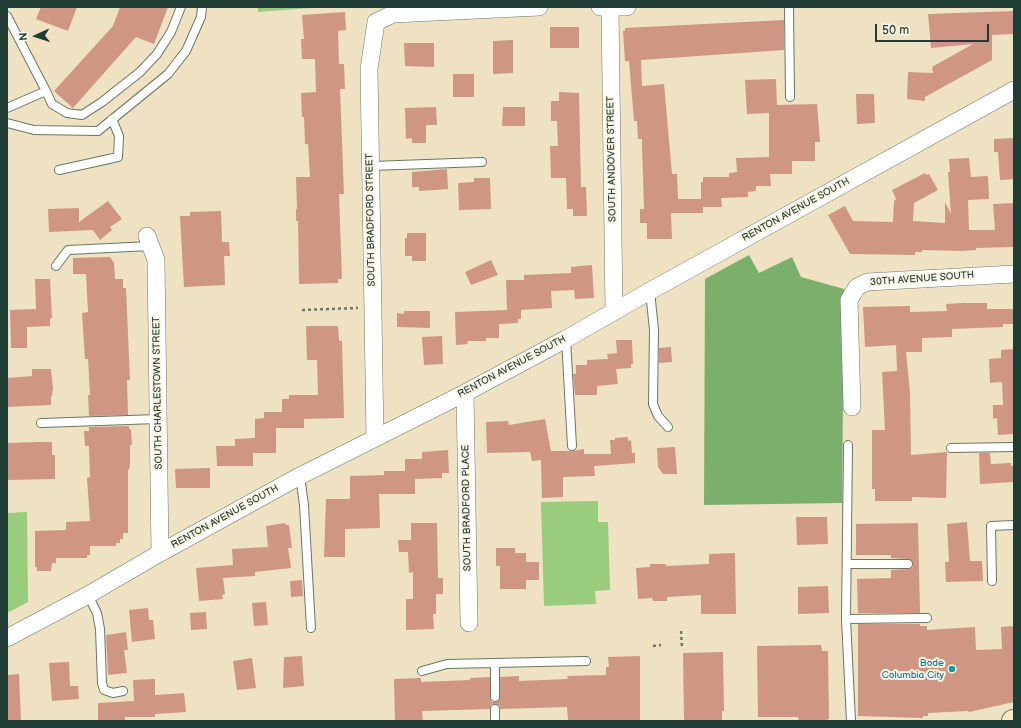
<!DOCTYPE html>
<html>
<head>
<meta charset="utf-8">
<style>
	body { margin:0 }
	#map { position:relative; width:1021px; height:728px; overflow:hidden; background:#efe2c2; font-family:"Balsamiq Sans",sans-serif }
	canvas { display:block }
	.frame { position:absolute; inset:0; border:8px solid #1f3d34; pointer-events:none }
	.north { position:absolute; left:16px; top:16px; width:40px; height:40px; -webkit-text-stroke:3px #fcf5e5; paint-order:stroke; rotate:267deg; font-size:11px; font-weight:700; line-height:16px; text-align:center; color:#1f3d34 }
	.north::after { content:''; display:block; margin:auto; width:14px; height:18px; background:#1f3d34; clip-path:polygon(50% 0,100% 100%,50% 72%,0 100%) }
	.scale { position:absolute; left:875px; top:24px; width:114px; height:18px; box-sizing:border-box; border:2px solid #1f3d34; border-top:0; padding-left:5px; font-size:12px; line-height:14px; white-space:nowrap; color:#1f3d34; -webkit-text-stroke:3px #fcf5e5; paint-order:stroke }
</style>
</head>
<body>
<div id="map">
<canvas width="1021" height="728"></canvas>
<div class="frame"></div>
<div class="north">N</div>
<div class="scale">50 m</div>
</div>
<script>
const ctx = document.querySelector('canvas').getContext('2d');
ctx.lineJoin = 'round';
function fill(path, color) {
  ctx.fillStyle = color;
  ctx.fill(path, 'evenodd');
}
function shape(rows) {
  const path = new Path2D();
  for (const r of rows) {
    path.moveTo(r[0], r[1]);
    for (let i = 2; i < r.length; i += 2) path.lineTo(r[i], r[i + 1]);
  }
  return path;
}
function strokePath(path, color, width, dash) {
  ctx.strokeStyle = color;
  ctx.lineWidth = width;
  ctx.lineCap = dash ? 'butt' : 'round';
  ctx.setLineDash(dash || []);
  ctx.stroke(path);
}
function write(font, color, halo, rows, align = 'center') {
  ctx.font = font + ' "Balsamiq Sans",sans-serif';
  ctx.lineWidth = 4;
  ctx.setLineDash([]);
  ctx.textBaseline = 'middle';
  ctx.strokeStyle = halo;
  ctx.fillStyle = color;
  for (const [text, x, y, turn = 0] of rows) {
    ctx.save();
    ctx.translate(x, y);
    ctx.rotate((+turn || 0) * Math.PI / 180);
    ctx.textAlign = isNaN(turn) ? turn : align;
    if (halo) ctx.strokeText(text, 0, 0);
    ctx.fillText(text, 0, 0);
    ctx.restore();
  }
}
fill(shape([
	[258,7,323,7,258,12],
	[598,501,598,522,608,522,610,590,595,591,596,604,544,606,541,502],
	[27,512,28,602,7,613,7,513]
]), '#99cc7c');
fill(shape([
	[749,255,759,273,792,257,801,277,844,289,842,503,704,505,705,279]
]), '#7ab06c');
fill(shape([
	[41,7,77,7,68,31,36,19],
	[120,7,168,7,154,44,136,37,73,108,54,91,113,26],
	[1014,11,1014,34,992,35,992,60,925,97,925,101,907,99,908,72,933,73,932,67,973,44,931,48,928,14],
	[345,12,346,30,338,31,339,64,344,64,345,89,340,89,344,194,339,194,342,279,338,279,338,283,299,284,298,221,296,221,296,209,297,209,296,177,310,177,308,144,305,144,304,117,302,117,301,93,316,92,315,59,302,59,301,39,304,39,302,15],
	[784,20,784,50,641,60,642,86,664,84,672,174,677,174,678,199,701,199,701,182,703,182,703,177,729,177,729,173,737,172,736,158,769,157,769,113,747,114,745,80,776,79,777,105,817,104,820,142,815,142,815,161,792,161,792,174,770,174,771,186,756,186,756,191,748,192,748,197,721,198,722,207,703,207,703,213,671,213,672,239,647,239,647,223,640,223,640,209,644,209,642,146,642,139,638,139,637,121,634,121,629,61,625,61,623,31,625,31,625,28],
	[550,27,579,27,579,48,550,48],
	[513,40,513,73,493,74,493,41],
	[404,43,434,43,434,67,405,66],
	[453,74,474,74,474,97,453,97],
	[559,92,579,93,581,187,586,187,587,216,573,216,573,209,567,209,566,178,551,178,550,146,558,146,557,121,551,121,551,101,559,101],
	[856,94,874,94,875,123,857,124],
	[436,107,437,125,426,125,426,143,412,143,412,138,406,139,405,108],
	[503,107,525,107,525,126,502,126],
	[1014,138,1014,179,1000,180,998,152,994,152,994,139],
	[969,158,971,177,988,176,989,199,968,200,969,230,995,230,993,204,1014,203,1014,247,976,248,976,250,961,251,922,250,922,252,915,252,915,255,850,254,828,215,845,206,853,221,893,222,894,201,896,199,892,190,925,173,926,175,929,174,938,190,914,203,913,221,945,223,945,202,951,214,948,172,950,172,949,159],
	[447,169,448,189,419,191,419,187,412,187,412,172],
	[474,178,490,178,491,209,459,210,458,183,474,182],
	[108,201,122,219,110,227,112,230,100,240,93,230,49,232,48,209,79,208,79,222],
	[221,211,222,242,229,242,230,256,224,256,225,285,184,287,180,216,190,216,190,212],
	[407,233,426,233,426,261,412,261,412,256,405,256,405,238,407,238],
	[110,257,114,263,115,279,123,279,123,288,126,288,130,380,127,380,128,415,89,416,88,395,90,395,88,359,85,359,82,313,88,312,86,274,73,274,73,258],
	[491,260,498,275,471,285,465,272],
	[592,265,594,298,575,299,574,290,551,291,552,308,521,310,521,319,518,319,518,323,499,324,499,338,486,338,486,341,467,341,468,344,456,345,455,312,507,310,506,280,524,280,524,275,571,273,571,267],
	[35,279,50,279,52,318,50,318,50,326,27,327,27,348,11,348,10,310,36,309],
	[964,303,987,303,987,309,1014,309,1014,324,1003,324,1003,327,952,329,952,337,922,338,922,352,906,352,910,392,911,455,947,452,946,498,912,497,912,501,875,501,875,489,872,489,872,430,885,430,882,372,897,371,896,345,865,347,863,307,910,306,910,312,947,311,946,304],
	[404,311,430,311,430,328,397,327,397,313,404,314],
	[306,326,338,326,339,341,342,341,344,418,304,419,304,428,276,428,276,453,253,453,253,466,217,466,216,446,235,446,235,439,255,438,255,419,264,418,264,412,282,412,282,399,289,399,289,395,318,395,317,360,307,360],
	[442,336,443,364,424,365,422,337],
	[616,340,632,340,633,364,631,364,631,368,616,369,618,384,597,386,597,395,575,395,573,374,576,374,576,365,587,365,587,360,608,359,607,354,617,353],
	[671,347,672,362,659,363,659,348],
	[1014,349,1014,434,998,435,997,418,993,419,993,405,1003,405,1002,382,990,383,989,359,1001,358,1001,350],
	[32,369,51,369,53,388,52,396,51,396,51,405,7,407,7,378,32,376],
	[545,419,551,451,572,451,584,449,584,454,611,454,610,440,615,440,615,438,628,437,628,441,631,440,632,453,635,453,635,463,594,466,595,476,563,477,563,497,542,498,541,460,532,461,530,452,487,453,486,422,508,421,509,425],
	[129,426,129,429,131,429,132,445,130,445,130,466,128,471,128,533,123,533,123,539,120,539,120,543,116,543,116,546,90,546,90,555,87,555,87,558,56,558,56,563,52,563,51,571,37,571,37,567,35,567,35,531,66,530,66,522,90,521,87,478,90,477,89,446,85,446,84,431,89,431,89,427],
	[39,442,52,442,52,455,55,455,55,479,7,480,7,443],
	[675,447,677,474,663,474,658,467,657,448],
	[448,450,449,473,442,473,442,478,415,479,415,494,379,494,380,528,345,529,345,557,324,557,326,499,350,499,350,476,384,475,384,471,405,471,405,459,422,459,422,452],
	[979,453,990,453,991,464,1011,463,1011,466,1014,465,1014,482,980,484],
	[210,468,210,488,176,488,175,469],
	[796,517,827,517,828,544,797,545],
	[967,522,970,561,982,561,983,581,946,582,945,562,949,562,947,524],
	[285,523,286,525,289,525,292,548,288,548,291,568,255,572,255,576,223,578,225,594,222,595,223,599,199,601,196,568,233,565,232,549,268,547,266,526],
	[411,523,437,523,438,578,443,578,443,594,436,594,436,614,433,614,434,629,406,630,406,599,413,599,413,572,409,573,408,552,399,552,398,540,411,540],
	[918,523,920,613,858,613,857,579,891,578,891,570,908,569,913,567,913,564,908,559,891,558,891,555,856,555,856,524],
	[496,548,515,548,515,553,526,553,526,562,539,562,539,580,526,580,526,589,500,589,500,566,496,566],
	[735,553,736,614,701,614,701,595,667,597,667,601,653,601,652,598,638,599,636,568,650,567,650,564,666,564,666,566,709,564,709,554],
	[302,580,303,596,291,597,290,581],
	[828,586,829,613,798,614,798,587],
	[266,602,268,625,254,626,252,603],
	[148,608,149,620,153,620,155,639,132,642,129,610],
	[206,612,207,629,191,630,190,613],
	[858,624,920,624,920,626,927,626,927,630,975,627,976,650,1002,649,1001,627,1014,626,1014,702,969,712,968,711,928,713,928,716,923,716,923,718,858,716],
	[126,632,128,650,124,650,127,673,108,675,106,635],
	[821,645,822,651,828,651,829,719,820,721,799,721,798,717,758,717,757,646],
	[723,652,724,711,722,711,722,721,684,721,683,653],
	[302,656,304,686,283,688,284,657],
	[640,656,640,721,568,721,567,707,500,709,500,706,495,704,492,704,490,709,422,711,423,721,395,721,394,679,421,678,421,682,470,680,470,678,490,677,490,697,492,702,495,702,500,697,500,677,519,676,519,681,568,679,567,676,606,675,606,667,609,667,608,657],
	[252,658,256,688,237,690,233,661],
	[69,662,70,686,78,686,79,699,52,701,49,663],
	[19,674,21,721,7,721,7,675],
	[155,679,155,695,184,693,186,712,155,714,155,717,125,717,125,721,98,721,98,703,134,701,133,680]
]), '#ce9683');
const service = shape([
	[789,7,790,97],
	[7,16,46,91,7,108],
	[46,91,52,104,67,113,82,115,102,102,140,72,157,54,171,32,181,7],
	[7,123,34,130,98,131,168,74,186,51,201,17,202,7],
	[371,166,482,162],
	[59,170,118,157,119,136,112,119],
	[56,266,68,250,151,246],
	[650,291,654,330,653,404,658,416,668,427],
	[566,339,572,446],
	[41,423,158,419],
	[848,445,846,619,851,721],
	[951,448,1014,447],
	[300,476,304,505,311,628],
	[847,564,908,564],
	[992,581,991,526,1014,525],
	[88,595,97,613,100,629,102,683,104,690,113,693,123,691],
	[846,619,927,618],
	[422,671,447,664,586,661],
	[495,697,495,663],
	[495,721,495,709]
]);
const minor = shape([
	[600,7,627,7],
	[610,8,614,311],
	[147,236,156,260,160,553],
	[465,393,469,623],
	[852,407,849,300,857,287,867,282,1014,274],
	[375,438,369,69,376,22,393,14,539,7],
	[7,638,88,595,160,553,300,476,465,393,566,339,650,291,1014,90]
]);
const secondary = shape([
	[1013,721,1014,721]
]);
strokePath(service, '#687766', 10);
strokePath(minor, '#687766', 18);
strokePath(secondary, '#687766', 24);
strokePath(shape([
	[302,310,358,308],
	[681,631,682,648],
	[653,646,661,645]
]), '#687766', 2.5, [3, 3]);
strokePath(service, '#fff', 8);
strokePath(minor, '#fff', 17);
strokePath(secondary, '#fce6c4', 22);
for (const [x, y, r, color] of [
	[952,669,4,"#0f9aa8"]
]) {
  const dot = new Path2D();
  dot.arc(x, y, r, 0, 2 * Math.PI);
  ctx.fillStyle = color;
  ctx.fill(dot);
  strokePath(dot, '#fcf5e5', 1.5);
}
write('10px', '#1f3d34', '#fcf5e5', [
	["SOUTH ANDOVER STREET",612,159,-91],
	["RENTON AVENUE SOUTH",796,210,-29],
	["SOUTH BRADFORD STREET",371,220,-91],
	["30TH AVENUE SOUTH",922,279,-4],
	["RENTON AVENUE SOUTH",512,367,-28],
	["SOUTH CHARLESTOWN STREET",158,393,-91],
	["SOUTH BRADFORD PLACE",467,508,-91],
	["RENTON AVENUE SOUTH",225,517,-29]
]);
write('10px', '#0d838f', '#fcf5e5', [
	["Bode",944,663],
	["Columbia City",944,675]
], 'right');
</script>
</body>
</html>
